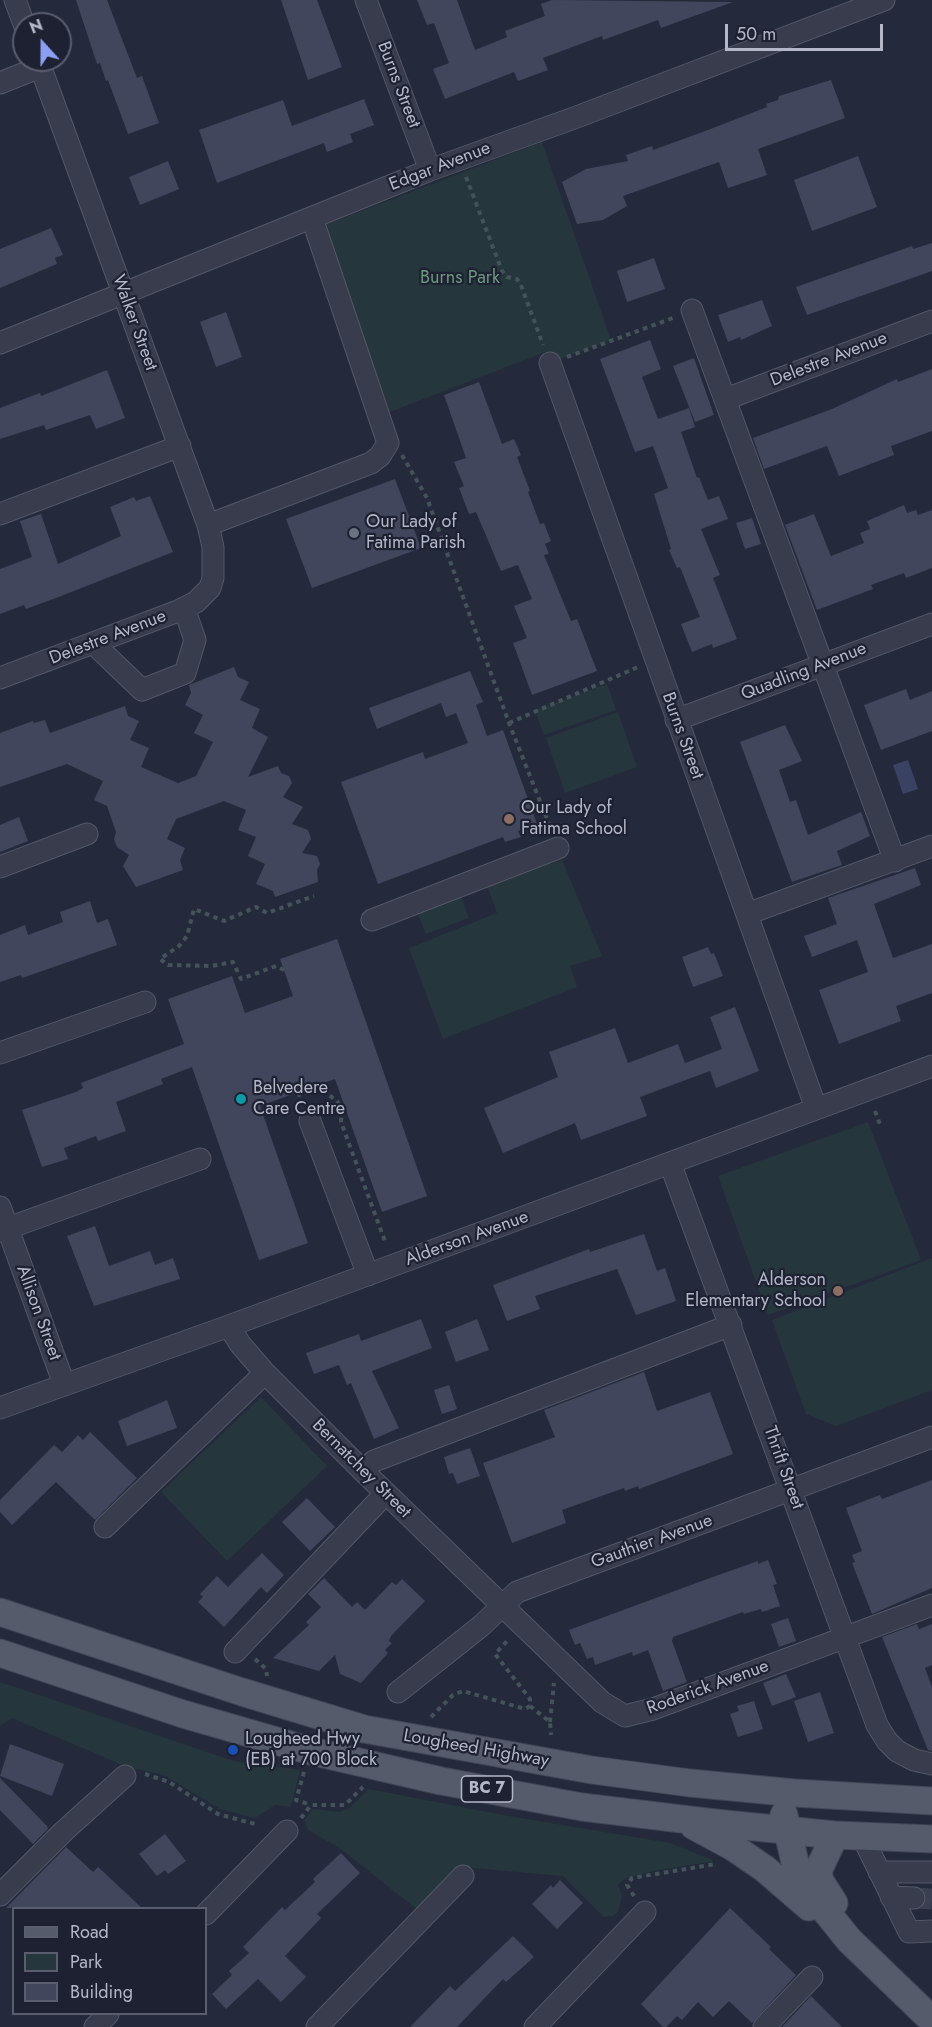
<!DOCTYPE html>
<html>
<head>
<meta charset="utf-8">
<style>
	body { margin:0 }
	#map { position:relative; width:932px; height:2027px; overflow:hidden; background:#242a3c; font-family:Jost,sans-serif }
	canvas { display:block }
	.legend { position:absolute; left:12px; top:1907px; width:195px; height:108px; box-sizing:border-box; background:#1d2131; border:2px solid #595d6d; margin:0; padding:8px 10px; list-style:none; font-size:18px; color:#b4b7c8 }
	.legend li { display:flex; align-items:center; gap:12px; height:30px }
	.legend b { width:30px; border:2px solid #595d6d }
	.north { position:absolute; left:12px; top:12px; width:60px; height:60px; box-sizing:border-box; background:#1d2131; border:2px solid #595d6d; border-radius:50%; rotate:339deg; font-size:16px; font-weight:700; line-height:24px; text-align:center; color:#b4b7c8 }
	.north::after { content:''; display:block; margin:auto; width:21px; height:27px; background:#8d9ff4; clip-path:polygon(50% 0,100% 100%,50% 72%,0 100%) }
	.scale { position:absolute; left:725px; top:24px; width:158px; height:27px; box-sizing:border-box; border:3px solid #b4b7c8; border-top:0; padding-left:8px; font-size:18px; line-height:21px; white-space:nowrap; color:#b4b7c8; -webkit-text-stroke:4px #1d2131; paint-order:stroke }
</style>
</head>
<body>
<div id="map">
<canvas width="932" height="2027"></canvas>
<ul class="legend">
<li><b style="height:8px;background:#565b6c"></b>Road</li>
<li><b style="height:16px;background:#26363d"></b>Park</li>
<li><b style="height:16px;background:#41465c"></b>Building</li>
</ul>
<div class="north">N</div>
<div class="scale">50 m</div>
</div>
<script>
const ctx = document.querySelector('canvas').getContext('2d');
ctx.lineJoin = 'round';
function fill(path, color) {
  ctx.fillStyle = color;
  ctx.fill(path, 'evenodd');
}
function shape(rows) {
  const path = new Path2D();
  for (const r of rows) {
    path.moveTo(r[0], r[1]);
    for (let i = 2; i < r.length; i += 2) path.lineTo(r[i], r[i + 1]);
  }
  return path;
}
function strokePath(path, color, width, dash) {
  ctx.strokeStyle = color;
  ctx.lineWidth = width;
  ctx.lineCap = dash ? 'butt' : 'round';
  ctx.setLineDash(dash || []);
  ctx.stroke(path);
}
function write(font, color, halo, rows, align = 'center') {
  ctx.font = font + ' Jost,sans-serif';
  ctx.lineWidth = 4.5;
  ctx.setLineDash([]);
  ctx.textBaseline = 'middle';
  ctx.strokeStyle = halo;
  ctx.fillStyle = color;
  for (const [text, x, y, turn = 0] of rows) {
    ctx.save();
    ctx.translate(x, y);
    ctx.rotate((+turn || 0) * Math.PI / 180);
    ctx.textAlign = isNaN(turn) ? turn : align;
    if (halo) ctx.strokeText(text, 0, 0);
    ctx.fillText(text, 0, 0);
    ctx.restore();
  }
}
fill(shape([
	[542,142,611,340,550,363,545,352,390,412,322,226],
	[607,684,616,710,544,735,535,710],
	[618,712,637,767,565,793,546,738],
	[562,860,602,956,570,966,577,987,443,1039,409,948,497,913,487,885,549,861,551,864],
	[460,895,469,918,426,934,418,915,427,911,426,906],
	[868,1122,921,1260,768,1315,718,1176],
	[932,1258,932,1390,836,1426,806,1414,772,1320],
	[261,1397,327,1466,227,1561,161,1492],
	[0,1682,234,1761,300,1770,291,1807,275,1805,255,1818,220,1809,164,1775,127,1767,12,1718,0,1726],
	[369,1789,503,1815,670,1843,715,1861,653,1871,624,1879,618,1885,622,1896,618,1912,613,1916,604,1917,563,1876,461,1867,419,1911,341,1849,308,1830,304,1820,313,1809,340,1812,348,1809]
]), '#26363d');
fill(shape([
	[908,760,918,789,903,794,893,765]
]), '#394263');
fill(shape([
	[76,0,107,0,137,78,142,76,159,123,128,134,108,80,106,81,100,63,97,64],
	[281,0,317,0,342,67,308,80],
	[417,0,457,0,475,50,507,37,505,31,545,16,541,4,552,0,733,2,661,28,658,20,603,40,602,36,543,58,548,70,518,81,514,72,445,99,433,69,449,63,434,23,427,25],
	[831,80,845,118,758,149,767,175,728,188,719,162,623,196,627,206,603,220,577,224,562,182,586,169,628,161,626,155,652,146,653,150,708,130,767,107,766,104,778,100,779,96],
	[364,99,374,125,350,134,353,142,327,152,324,143,217,183,199,130,283,100,292,126],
	[858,156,877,207,812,231,794,180],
	[168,161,179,189,140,205,129,177],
	[51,228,63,255,55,258,57,264,0,288,0,249],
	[932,243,932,271,807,315,796,287,912,246,913,249],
	[654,258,665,289,627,302,617,271],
	[762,300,772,326,741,340,740,337,728,342,718,315],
	[226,312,242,357,216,367,200,322],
	[650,340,661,369,642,377,658,419,689,408,695,427,681,432,697,478,699,477,708,500,719,496,728,519,701,529,720,575,713,578,737,639,713,648,712,644,692,652,681,624,700,617,680,567,677,568,669,550,671,549,654,494,668,488,653,446,635,452,600,359],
	[694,358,714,415,695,422,673,366],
	[932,369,932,431,891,446,894,455,839,476,827,446,764,469,753,438,832,409,897,379,898,382],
	[107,370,125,418,96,429,90,415,46,430,44,425,0,439,0,408,40,393,41,396],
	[479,382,502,444,514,439,521,455,517,457,530,491,528,492,540,524,544,523,551,541,545,544,549,554,544,555,571,621,577,619,597,671,532,695,513,643,527,638,514,606,532,599,518,565,501,571,476,512,469,514,459,488,464,486,454,462,466,458,444,395],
	[395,479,421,548,312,588,286,519],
	[150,496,173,552,56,598,26,609,24,605,0,614,0,569,32,557,20,521,41,514,58,564,121,536,110,507,134,497,136,501],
	[904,505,907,513,916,510,918,515,932,510,932,568,906,578,904,573,871,585,873,589,817,610,785,525,814,514,831,556,864,543,860,533,870,529,867,521],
	[752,518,761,544,745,549,736,523],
	[234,667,238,677,249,682,240,700,260,709,252,728,268,737,248,777,278,766,281,773,289,776,292,783,283,797,303,807,292,824,308,830,311,839,302,853,317,856,320,864,317,870,318,882,275,897,273,891,256,884,265,864,248,856,256,837,238,830,246,810,224,801,176,819,167,839,185,848,180,860,183,870,136,887,123,866,129,855,117,847,114,839,116,832,107,806,94,800,103,781,67,764,0,787,0,733,33,721,34,723,45,720,50,733,125,706,128,716,139,721,130,740,149,748,141,767,178,783,196,776,213,742,194,733,203,715,185,705,191,693,189,685],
	[470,671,483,702,476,705,487,736,503,730,537,824,518,831,521,837,505,842,503,837,378,884,341,782,423,752,425,759,468,743,456,713,446,717,441,703,377,729,369,708],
	[906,689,910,700,932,691,932,731,881,750,864,705],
	[785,725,802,761,779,770,790,802,796,800,808,835,861,812,870,836,837,851,842,865,792,882,740,742],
	[19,817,28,841,0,852,0,825],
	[915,868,921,885,874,904,893,958,932,944,932,993,896,1006,901,1021,839,1044,819,990,868,972,857,940,812,957,804,936,837,924,828,898],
	[90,901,97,923,108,919,117,945,22,978,21,975,0,982,0,935,25,925,28,935,63,922,60,912],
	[337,939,427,1196,382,1212,335,1079,260,1106,308,1243,259,1260,192,1067,161,1079,163,1084,116,1102,126,1131,98,1141,96,1136,64,1148,68,1159,42,1167,22,1110,76,1092,83,1088,81,1083,184,1044,168,999,232,976,245,1013,293,996,280,959],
	[708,947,711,954,714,953,723,976,693,987,682,957],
	[735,1007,759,1071,716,1088,710,1071,640,1097,647,1116,581,1140,575,1123,503,1153,484,1108,558,1077,549,1052,615,1028,628,1063,678,1044,685,1063,722,1049,710,1017],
	[95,1226,109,1266,150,1251,155,1265,173,1258,180,1279,94,1306,67,1236],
	[644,1234,657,1271,665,1268,676,1301,636,1315,617,1269,535,1296,540,1309,507,1321,493,1285,589,1249,590,1252],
	[421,1319,432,1348,372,1371,399,1428,374,1439,351,1383,347,1385,339,1365,314,1374,306,1353,359,1334,361,1341],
	[477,1319,489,1350,456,1362,445,1332],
	[644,1372,657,1411,710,1392,733,1454,639,1489,638,1486,625,1491,624,1488,562,1510,566,1523,512,1543,483,1463,555,1437,544,1410],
	[449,1385,457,1409,442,1414,434,1390],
	[167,1400,177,1428,127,1446,118,1421],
	[90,1432,137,1478,95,1520,56,1482,12,1525,0,1512,0,1500,54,1445,62,1452,78,1435,83,1440],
	[470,1448,480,1476,457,1484,453,1473,449,1474,444,1457],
	[932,1480,932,1588,872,1614,852,1563,855,1562,852,1555,862,1551,846,1508,880,1495,882,1499],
	[307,1498,335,1527,310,1551,282,1522],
	[262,1553,284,1575,267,1593,261,1587,224,1627,198,1602,203,1597,200,1594,217,1576,228,1587],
	[768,1560,777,1584,773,1585,780,1606,762,1612,761,1609,744,1614,743,1612,673,1637,672,1641,687,1682,663,1691,648,1650,633,1656,632,1652,595,1665,593,1657,587,1659,580,1643,575,1645,569,1630,710,1578,758,1561,758,1564],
	[324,1578,352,1607,357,1602,365,1610,392,1582,396,1585,402,1579,425,1601,391,1636,389,1641,392,1643,385,1650,388,1653,361,1683,340,1674,335,1655,319,1671,273,1658,309,1625,306,1622,321,1607,308,1594],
	[788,1618,796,1641,779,1647,771,1624],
	[917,1624,919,1629,932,1624,932,1665,925,1668,932,1687,932,1751,928,1750,882,1637],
	[786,1674,796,1697,772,1706,763,1683],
	[820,1692,834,1733,808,1742,794,1701],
	[754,1701,763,1729,738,1737,730,1714,739,1711,737,1706],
	[10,1744,64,1764,52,1796,0,1776],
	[0,1778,47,1826,48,1829,33,1844,0,1810],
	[165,1834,186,1861,168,1874,165,1870,157,1876,139,1854],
	[66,1847,93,1872,98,1867,142,1908,6,1908],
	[341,1853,360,1873,317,1914,321,1918,285,1956,306,1977,281,2002,258,1979,226,2009,212,1994,232,1975,229,1971,249,1953,243,1947,282,1907,285,1910,315,1882,313,1879],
	[560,1880,583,1903,557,1929,532,1904,551,1885,553,1888],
	[730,1908,771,1947,769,1949,796,1975,752,2023,729,2001,713,2017,698,2002,682,2020,677,2016,666,2027,663,2027,641,2004],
	[513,1936,534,1957,506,1982,503,1979,457,2027,410,2027,450,1986,455,1991],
	[811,1996,842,2027,782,2027]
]), '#41465c');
strokePath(shape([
	[914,1898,932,1899]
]), '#3a3f51', 21, [21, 10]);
const minor = shape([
	[15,0,24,24],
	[366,0,430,170],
	[0,83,40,67],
	[692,310,895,861],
	[0,343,430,170,574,118,884,0],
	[550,363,816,1108],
	[726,399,932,321],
	[0,514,180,446],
	[208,525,371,463,380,456,388,443,312,218],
	[93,643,142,690,185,673,195,640,184,608],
	[0,678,178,611,196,602,210,588,213,578,213,547,208,525,38,60],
	[676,720,932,624],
	[0,867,87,834],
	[747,914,932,846],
	[372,920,558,848],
	[0,1053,145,1002],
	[310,1121,368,1275],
	[670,1163,877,1725,887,1741,897,1751,914,1760,932,1764],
	[0,1207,64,1384],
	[0,1231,200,1159],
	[229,1326,240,1344,265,1373,363,1471,602,1702,625,1716,653,1709,932,1605],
	[0,1408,229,1326,932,1066],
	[363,1471,374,1461,731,1325],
	[105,1527,265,1373],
	[235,1652,386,1493],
	[398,1692,481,1626,517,1592,932,1437],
	[862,1836,909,1932,932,1931],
	[879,1872,932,1872],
	[0,1895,64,1831,125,1776],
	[891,1897,914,1898],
	[206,1914,287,1831],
	[95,2027,108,2014],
	[317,2027,463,1876],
	[535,2027,645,1912],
	[764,2027,812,1977]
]);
const major = shape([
	[0,1612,242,1692,364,1729,592,1770,690,1783,795,1793,932,1801],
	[0,1653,183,1714,311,1751,441,1781,582,1807,715,1823,835,1835,932,1839],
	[784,1815,797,1871,804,1884,849,1940,932,2020],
	[694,1826,733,1847,765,1869,809,1907],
	[834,1903,820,1881,818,1871,835,1835]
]);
strokePath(minor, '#535767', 23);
strokePath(major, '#414555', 29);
strokePath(shape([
	[466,177,502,271,507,277,517,279,521,285,543,345],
	[567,357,673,318],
	[402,455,427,498,509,723,551,829],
	[509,723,638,667],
	[284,970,276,966,241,979,233,962,212,966,168,965,160,959,179,946,187,936,194,909,224,921,256,907,267,913,314,896],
	[299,1092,299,1095,315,1090,325,1092,337,1101,342,1109,341,1122,386,1244],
	[875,1111,881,1127],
	[255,1659,266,1669,267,1676],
	[530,1706,550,1722,551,1735],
	[431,1717,453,1695,463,1691,525,1709,530,1706,530,1699,495,1654,508,1640],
	[550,1722,554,1683],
	[304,1772,296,1800,311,1805],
	[145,1774,169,1782,218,1814,255,1824],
	[301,1818,311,1805,345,1805,363,1787],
	[634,1896,627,1885,632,1878,716,1864]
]), '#44535a', 4, [4.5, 4.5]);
strokePath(minor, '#383c4c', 21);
strokePath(major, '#565b6c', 27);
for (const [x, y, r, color] of [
	[354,533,6,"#6b7280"],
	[509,819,6,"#8d6e63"],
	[241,1099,6,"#0f9aa8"],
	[838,1291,6,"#8d6e63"],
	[233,1750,6,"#1a4fb4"]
]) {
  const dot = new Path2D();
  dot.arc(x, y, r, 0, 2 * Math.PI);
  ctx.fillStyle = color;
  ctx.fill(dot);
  strokePath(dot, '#1d2131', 2);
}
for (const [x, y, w] of [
	[487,1789,51]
]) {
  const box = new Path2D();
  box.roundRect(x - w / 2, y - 13, w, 26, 4.5);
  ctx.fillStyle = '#1d2131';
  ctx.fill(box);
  strokePath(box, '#b4b7c8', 1.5);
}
write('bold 16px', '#b4b7c8', null, [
	["BC 7",487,1789]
]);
write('18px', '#b4b7c8', '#1d2131', [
	["Burns Street",398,85,69],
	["Edgar Avenue",440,167,-21],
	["Walker Street",134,323,70],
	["Delestre Avenue",829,360,-21],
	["Delestre Avenue",108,638,-21],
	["Quadling Avenue",804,672,-21],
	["Burns Street",682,736,70],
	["Alderson Avenue",467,1239,-20],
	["Allison Street",38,1313,70],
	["Thrift Street",783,1468,70],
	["Bernatchey Street",361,1469,45],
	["Gauthier Avenue",652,1542,-20],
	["Roderick Avenue",708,1688,-20],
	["Lougheed Highway",476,1749,10]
]);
write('18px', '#6c987f', '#1d2131', [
	["Burns Park",460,279]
]);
write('18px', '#b4b7c8', '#1d2131', [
	["Our Lady of",366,523],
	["Fatima Parish",366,544],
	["Our Lady of",521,809],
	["Fatima School",521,830],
	["Belvedere",253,1089],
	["Care Centre",253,1110],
	["Alderson",826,1281,"right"],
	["Elementary School",826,1302,"right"],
	["Lougheed Hwy",245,1740],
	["(EB) at 700 Block",245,1761]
], 'left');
</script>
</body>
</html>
